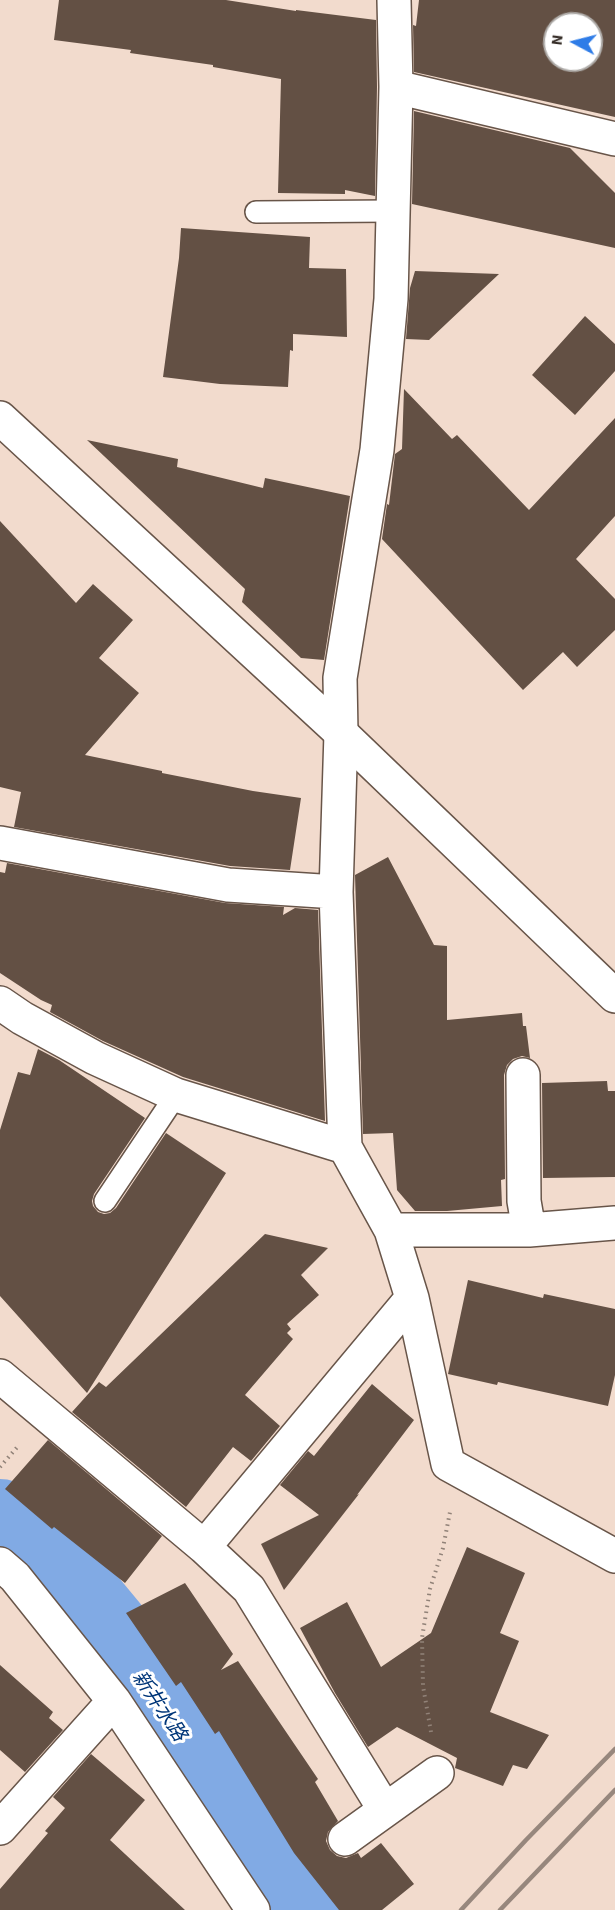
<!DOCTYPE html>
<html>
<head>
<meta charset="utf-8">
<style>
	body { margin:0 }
	#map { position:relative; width:615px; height:1910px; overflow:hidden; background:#f2dbcd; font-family:"Source Sans 3",sans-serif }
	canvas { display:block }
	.north { position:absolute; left:543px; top:12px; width:60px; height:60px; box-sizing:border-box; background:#fff; border:2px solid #afaca9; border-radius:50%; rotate:277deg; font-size:16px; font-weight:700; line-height:24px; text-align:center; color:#372f29 }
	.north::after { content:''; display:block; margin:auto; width:21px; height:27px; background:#2e7ce7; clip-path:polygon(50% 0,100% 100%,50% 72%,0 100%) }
</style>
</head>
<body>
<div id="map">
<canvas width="615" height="1910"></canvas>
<div class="north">N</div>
</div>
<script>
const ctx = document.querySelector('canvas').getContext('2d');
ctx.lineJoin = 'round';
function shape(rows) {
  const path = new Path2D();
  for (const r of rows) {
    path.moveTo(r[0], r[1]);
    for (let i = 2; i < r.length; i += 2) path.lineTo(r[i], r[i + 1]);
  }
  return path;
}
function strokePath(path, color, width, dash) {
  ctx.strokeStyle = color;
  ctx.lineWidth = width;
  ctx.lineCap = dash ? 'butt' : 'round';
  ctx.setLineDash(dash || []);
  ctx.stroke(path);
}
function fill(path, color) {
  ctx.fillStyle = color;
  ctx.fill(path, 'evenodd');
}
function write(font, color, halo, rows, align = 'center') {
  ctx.font = font + ' "Source Sans 3","Noto Sans JP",sans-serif';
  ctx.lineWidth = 6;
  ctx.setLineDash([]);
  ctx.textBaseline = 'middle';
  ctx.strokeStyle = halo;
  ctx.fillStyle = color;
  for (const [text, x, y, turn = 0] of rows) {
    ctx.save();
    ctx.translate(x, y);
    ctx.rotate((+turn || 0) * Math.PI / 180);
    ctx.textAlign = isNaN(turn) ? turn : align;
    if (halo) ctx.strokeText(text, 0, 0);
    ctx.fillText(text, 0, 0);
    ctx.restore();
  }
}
strokePath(shape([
	[0,1523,62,1578,106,1631,245,1832,295,1910]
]), '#81aae4', 88);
fill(shape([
	[59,0,226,0,296,11,296,10,376,20,377,87,375,196,345,190,345,194,278,193,281,79,213,67,213,65,130,53,131,50,54,40],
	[419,0,615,0,615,117,414,72,413,25,416,26],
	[555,24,591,24,591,60,555,60],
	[414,111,570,148,615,193,615,248,412,204],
	[181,228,310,237,309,268,346,269,347,337,293,334,293,351,290,350,288,387,220,384,163,377,179,258],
	[415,271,499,274,429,340,406,339,410,288],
	[585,316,615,344,615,371,575,415,532,375],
	[404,389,452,439,457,435,529,510,615,418,615,516,576,559,615,599,615,630,577,667,563,652,523,690,382,539,387,504,389,505,395,454,402,449],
	[87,440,178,459,177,467,263,488,265,478,350,496,324,660,301,658,242,602,245,589],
	[0,521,76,603,93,584,133,620,99,658,139,693,85,755,162,771,162,773,253,791,301,798,290,870,230,866,14,827,21,792,0,787],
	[388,857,434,945,447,946,447,1020,522,1013,523,1026,526,1026,530,1058,522,1056,513,1059,507,1065,504,1075,505,1179,501,1180,502,1206,447,1211,415,1211,397,1190,393,1133,363,1134,355,875],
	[7,863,225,903,284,907,283,915,295,908,318,910,325,1121,183,1077,103,1041,50,1012,52,1005,41,1000,0,973,0,872,5,873],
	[38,1049,59,1060,145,1118,94,1194,92,1201,93,1206,98,1212,104,1214,110,1213,116,1208,166,1133,226,1173,87,1393,0,1296,0,1130,18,1072,30,1075],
	[607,1081,608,1091,615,1091,615,1177,543,1178,542,1083],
	[265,1234,328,1248,301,1275,319,1295,287,1324,291,1329,287,1333,293,1339,245,1395,280,1426,251,1461,233,1447,186,1507,72,1412,99,1382,106,1387],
	[468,1280,543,1298,544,1294,615,1309,615,1375,608,1406,498,1382,497,1385,448,1374],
	[372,1384,414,1420,357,1495,359,1494,284,1590,261,1544,319,1515,280,1485,308,1451,314,1456],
	[48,1440,162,1536,125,1583,54,1527,52,1529,5,1489],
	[467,1547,525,1573,500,1633,519,1641,490,1712,549,1735,527,1769,513,1765,503,1786,455,1768,457,1758,397,1727,368,1747,335,1693,300,1628,347,1602,381,1667,431,1633],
	[185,1583,233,1654,221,1670,238,1661,318,1779,315,1782,338,1821,328,1832,326,1841,330,1850,337,1856,346,1858,358,1853,361,1858,381,1843,414,1884,382,1910,339,1910,294,1853,219,1731,215,1734,181,1682,176,1686,126,1613],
	[0,1665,53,1712,49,1718,63,1730,25,1772,0,1750],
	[91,1754,145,1800,110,1840,185,1910,0,1910,0,1889,48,1833,45,1831,65,1808,53,1797]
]), '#635044');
const lane = shape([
	[256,212,392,211],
	[105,1201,176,1095]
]);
const street = shape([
	[396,87,615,139],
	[0,843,228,885,336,892],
	[0,1003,22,1018,95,1058,176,1095,345,1147,391,1230,412,1298,204,1547,0,1376],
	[523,1075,524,1201,529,1230],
	[345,1147,336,892,341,733,340,678,377,450,391,299,396,87,394,0],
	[391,1230,529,1230,615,1223],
	[412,1298,448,1464,615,1556],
	[204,1547,249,1589,385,1810],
	[0,1564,15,1577,114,1701,253,1910],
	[0,1828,114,1701],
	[345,1839,437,1773]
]);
const secondary = shape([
	[0,418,341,733,615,996]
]);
strokePath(lane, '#685549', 24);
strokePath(street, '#685549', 36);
strokePath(secondary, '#685549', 36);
strokePath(shape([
	[0,1467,19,1445],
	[431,1732,423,1686,422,1638,430,1589,443,1548,450,1512]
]), '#918278', 4, [1.5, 4.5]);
strokePath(lane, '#fff', 21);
strokePath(street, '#fff', 33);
strokePath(secondary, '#fff', 33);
strokePath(shape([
	[461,1910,526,1840,615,1749],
	[500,1910,615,1790]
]), '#97877d', 4.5);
write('italic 20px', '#003679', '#fff', [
	["新井水路",158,1707,56]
]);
</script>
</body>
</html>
